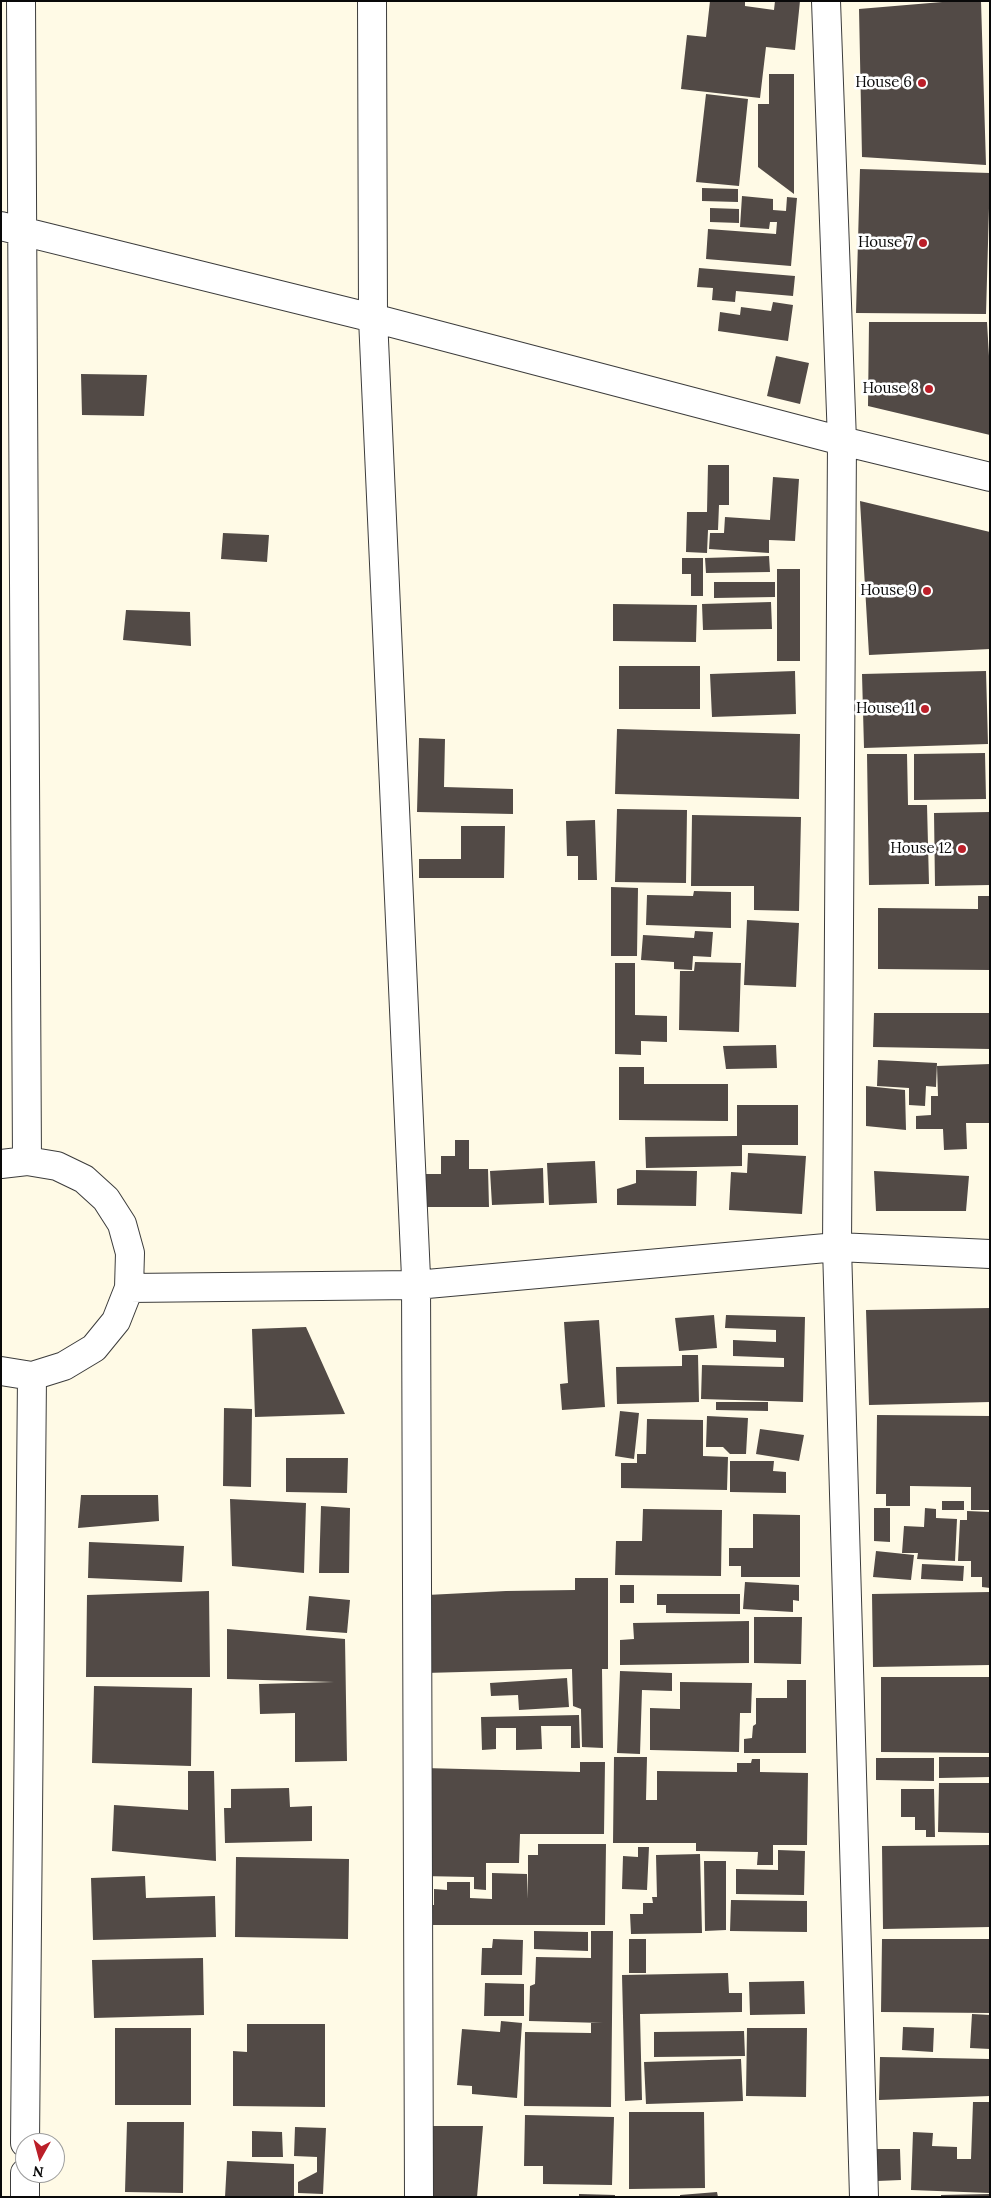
<!DOCTYPE html>
<html>
<head>
<meta charset="utf-8">
<style>
	body { margin:0 }
	#map { position:relative; width:991px; height:2198px; overflow:hidden; background:#fffae6; font-family:Lora,serif }
	canvas { display:block }
	.frame { position:absolute; inset:0; border:2px solid #090909; pointer-events:none }
	.north { position:absolute; left:15px; top:2133px; width:50px; height:50px; box-sizing:border-box; background:#fff; border:1px solid #9d9d9d; border-radius:50%; rotate:187deg; font-size:14px; font-weight:700; line-height:20px; text-align:center; color:#090909 }
	.north::after { content:''; display:block; margin:auto; width:18px; height:22px; background:#bb1f29; clip-path:polygon(50% 0,100% 100%,50% 72%,0 100%) }
</style>
</head>
<body>
<div id="map">
<canvas width="991" height="2198"></canvas>
<div class="frame"></div>
<div class="north">N</div>
</div>
<script>
const ctx = document.querySelector('canvas').getContext('2d');
ctx.lineJoin = 'round';
function fill(path, color) {
  ctx.fillStyle = color;
  ctx.fill(path, 'evenodd');
}
function shape(rows) {
  const path = new Path2D();
  for (const r of rows) {
    path.moveTo(r[0], r[1]);
    for (let i = 2; i < r.length; i += 2) path.lineTo(r[i], r[i + 1]);
  }
  return path;
}
function strokePath(path, color, width, dash) {
  ctx.strokeStyle = color;
  ctx.lineWidth = width;
  ctx.lineCap = dash ? 'butt' : 'round';
  ctx.setLineDash(dash || []);
  ctx.stroke(path);
}
function write(font, color, halo, rows, align = 'center') {
  ctx.font = font + ' Lora,serif';
  ctx.lineWidth = 5;
  ctx.setLineDash([]);
  ctx.textBaseline = 'middle';
  ctx.strokeStyle = halo;
  ctx.fillStyle = color;
  for (const [text, x, y, turn = 0] of rows) {
    ctx.save();
    ctx.translate(x, y);
    ctx.rotate((+turn || 0) * Math.PI / 180);
    ctx.textAlign = isNaN(turn) ? turn : align;
    if (halo) ctx.strokeText(text, 0, 0);
    ctx.fillText(text, 0, 0);
    ctx.restore();
  }
}
fill(shape([
	[710,1,745,1,745,6,774,10,775,1,800,1,795,50,766,47,760,98,681,89,687,35,706,37],
	[954,1,981,1,986,165,862,157,859,9],
	[769,74,794,74,794,194,758,167,758,104,769,104],
	[706,94,748,99,739,186,696,182],
	[860,169,990,173,986,314,856,313],
	[702,188,738,189,738,202,702,201],
	[742,196,773,199,773,210,786,211,787,197,797,198,791,266,706,259,708,229,776,234,777,222,770,222,769,229,740,227],
	[710,208,739,209,739,223,710,222],
	[699,268,795,276,793,296,736,291,735,302,712,300,713,288,697,287],
	[773,302,793,305,788,341,718,331,720,312,740,315,741,307,771,311],
	[869,322,987,322,990,373,990,435,868,406],
	[776,356,809,363,800,404,767,396],
	[81,374,147,375,144,416,82,415],
	[708,465,729,465,729,505,719,505,718,530,708,530,707,553,686,552,687,512,707,512],
	[773,477,799,479,795,541,769,540,769,553,709,549,710,533,724,533,725,517,770,520],
	[860,501,990,532,990,649,869,655],
	[223,533,269,535,267,562,221,559],
	[769,556,770,572,706,573,705,558],
	[682,558,703,558,703,596,691,596,691,574,682,574],
	[777,569,800,569,800,661,777,661],
	[714,582,775,582,775,597,714,598],
	[771,602,772,629,703,630,702,604],
	[613,604,697,605,696,642,613,641],
	[126,610,190,612,191,646,123,640],
	[619,666,700,666,700,709,619,709],
	[795,671,796,714,712,717,710,674],
	[986,671,988,744,864,748,862,674],
	[617,729,800,734,799,799,615,794],
	[419,738,445,739,444,787,513,789,513,814,417,812],
	[985,753,986,799,914,800,914,754],
	[867,754,907,754,908,805,927,805,929,884,869,885],
	[617,809,687,810,686,883,615,882],
	[990,812,990,885,935,886,934,813],
	[692,815,801,817,799,911,754,910,754,886,691,886],
	[595,820,597,880,578,880,578,856,567,856,566,821],
	[461,826,505,826,504,878,419,878,419,859,461,859],
	[611,887,638,888,637,956,611,956],
	[694,891,731,892,731,928,646,925,647,895,693,896],
	[978,896,990,896,990,970,878,969,878,908,978,909],
	[747,920,799,923,796,987,744,985],
	[695,931,713,932,711,957,693,956,692,970,674,969,674,962,641,960,643,935,694,938],
	[695,962,741,963,739,1032,679,1030,680,971,694,971],
	[615,963,635,963,635,1015,667,1016,667,1042,641,1041,641,1055,615,1054],
	[874,1013,990,1013,990,1049,873,1047],
	[776,1045,777,1068,726,1069,723,1046],
	[878,1060,937,1063,936,1087,926,1086,925,1106,909,1105,909,1088,877,1086],
	[990,1064,990,1123,966,1123,967,1149,944,1150,943,1129,916,1129,916,1116,931,1115,931,1096,938,1096,937,1066],
	[619,1067,644,1067,644,1084,728,1084,728,1121,619,1120],
	[866,1086,905,1090,906,1130,866,1126],
	[737,1105,798,1105,798,1145,742,1145,742,1166,646,1168,645,1137,737,1136],
	[455,1140,469,1140,469,1169,488,1169,489,1207,423,1207,423,1174,441,1174,441,1156,455,1156],
	[748,1153,806,1156,802,1214,729,1210,731,1172,747,1173],
	[595,1161,597,1203,549,1205,547,1163],
	[543,1168,544,1203,492,1205,490,1171],
	[636,1170,697,1171,696,1206,617,1205,617,1189,636,1183],
	[874,1171,969,1176,966,1211,876,1211],
	[990,1308,990,1402,869,1405,866,1310],
	[714,1315,717,1348,679,1351,675,1318],
	[726,1315,805,1317,803,1402,701,1399,702,1365,784,1367,784,1358,733,1356,733,1340,776,1342,776,1330,725,1328],
	[599,1320,605,1407,562,1410,560,1384,568,1383,564,1322],
	[306,1327,345,1414,255,1417,252,1329],
	[682,1355,698,1355,699,1402,617,1404,616,1367,682,1366],
	[716,1402,768,1402,768,1411,716,1410],
	[224,1408,252,1409,251,1487,223,1486],
	[620,1411,639,1413,634,1459,615,1456],
	[877,1415,990,1416,990,1510,971,1510,971,1487,910,1486,910,1506,886,1506,886,1494,876,1494],
	[707,1416,748,1418,746,1454,730,1454,723,1447,706,1447],
	[647,1419,703,1420,703,1456,728,1457,727,1490,621,1488,621,1463,637,1463,637,1454,646,1454],
	[760,1429,804,1435,799,1461,756,1454],
	[286,1458,348,1458,347,1493,286,1492],
	[730,1461,774,1461,773,1471,786,1472,786,1493,730,1492],
	[81,1495,158,1495,159,1521,78,1528],
	[230,1499,306,1503,304,1573,232,1566],
	[942,1501,964,1501,964,1510,942,1510],
	[321,1506,350,1508,349,1573,319,1573],
	[874,1508,890,1508,890,1542,874,1541],
	[925,1508,936,1509,936,1518,957,1519,955,1561,917,1559,918,1553,902,1553,904,1526,924,1527],
	[643,1509,722,1510,721,1576,615,1575,616,1541,642,1541],
	[967,1511,990,1512,990,1588,982,1587,982,1577,971,1577,971,1561,958,1561,960,1520,967,1520],
	[753,1514,800,1515,800,1577,741,1577,741,1566,729,1566,729,1548,753,1548],
	[89,1542,184,1546,182,1582,88,1578],
	[876,1551,914,1555,911,1580,873,1577],
	[922,1564,964,1566,963,1581,921,1579],
	[575,1578,608,1578,608,1669,602,1669,603,1748,582,1747,581,1709,573,1706,572,1669,425,1673,427,1595,506,1591,575,1590],
	[745,1582,799,1585,799,1601,793,1600,793,1612,743,1609],
	[620,1585,634,1585,634,1603,620,1603],
	[209,1591,210,1677,86,1677,87,1595],
	[990,1592,990,1665,873,1667,872,1594],
	[657,1594,740,1594,740,1614,666,1613,666,1605,657,1605],
	[309,1596,350,1600,347,1633,306,1630],
	[754,1617,802,1617,801,1664,754,1663],
	[749,1621,749,1663,620,1665,620,1640,634,1639,633,1623],
	[227,1629,345,1639,347,1761,295,1762,295,1713,260,1714,259,1684,334,1682,227,1679],
	[620,1671,672,1673,672,1691,642,1690,640,1754,617,1753],
	[881,1677,990,1677,990,1753,881,1752],
	[567,1678,569,1707,519,1710,518,1695,491,1696,490,1683],
	[787,1680,806,1680,806,1753,744,1753,744,1739,752,1738,753,1726,756,1724,756,1698,787,1698],
	[680,1682,752,1683,751,1713,740,1713,739,1752,650,1750,650,1708,680,1709],
	[94,1686,192,1688,191,1766,92,1763],
	[579,1715,580,1748,571,1748,571,1726,541,1726,542,1749,516,1750,516,1728,496,1728,496,1749,482,1750,481,1717],
	[614,1757,647,1757,646,1800,657,1800,657,1771,737,1772,737,1763,751,1763,752,1759,760,1759,760,1772,808,1773,807,1845,773,1845,773,1865,757,1865,758,1852,696,1851,696,1843,613,1843],
	[939,1757,990,1757,990,1777,939,1778],
	[876,1758,934,1758,934,1781,876,1780],
	[580,1762,605,1762,604,1834,520,1834,519,1863,486,1863,486,1890,474,1889,474,1877,421,1876,424,1768,580,1772],
	[188,1771,214,1771,216,1861,112,1851,114,1805,188,1810],
	[939,1783,990,1783,990,1833,938,1832],
	[289,1788,290,1807,312,1806,312,1841,225,1843,224,1808,231,1808,231,1789],
	[901,1789,934,1789,935,1837,926,1837,926,1830,915,1830,915,1817,901,1817],
	[538,1844,606,1844,605,1925,429,1925,429,1905,434,1905,434,1889,447,1890,447,1882,470,1882,470,1898,492,1899,492,1873,527,1874,528,1899,528,1855,538,1855],
	[990,1845,990,1927,883,1929,882,1846],
	[638,1847,649,1847,647,1890,622,1889,623,1856,638,1857],
	[778,1850,805,1851,804,1895,736,1894,736,1869,778,1870],
	[700,1854,702,1933,631,1934,630,1914,643,1914,643,1903,653,1903,652,1897,657,1897,656,1855],
	[236,1857,349,1859,348,1939,235,1937],
	[704,1861,726,1861,726,1930,705,1931],
	[145,1876,146,1898,215,1896,216,1937,93,1940,91,1878],
	[731,1900,807,1901,807,1932,730,1931],
	[534,1931,588,1932,588,1951,534,1949],
	[591,1931,613,1931,611,2107,524,2106,525,2032,591,2033,591,2023,603,2023,529,2021,530,1986,535,1984,536,1957,591,1958],
	[493,1939,523,1940,522,1975,481,1975,482,1948,492,1948],
	[629,1939,646,1939,646,1973,629,1973],
	[882,1939,990,1939,990,2013,881,2012],
	[203,1958,204,2015,94,2018,92,1960],
	[728,1973,729,1993,742,1993,742,2012,640,2014,642,2100,625,2101,622,1975],
	[804,1981,805,2014,750,2015,749,1982],
	[485,1983,524,1984,524,2016,484,2016],
	[972,2014,990,2015,990,2049,970,2048],
	[501,2021,522,2023,517,2098,472,2094,472,2086,457,2085,462,2029,500,2032],
	[247,2024,325,2024,325,2107,233,2106,233,2051,247,2052],
	[903,2027,934,2028,933,2052,902,2050],
	[115,2028,191,2028,191,2105,115,2105],
	[747,2028,807,2028,806,2097,746,2096],
	[744,2031,745,2056,654,2057,654,2032],
	[880,2057,990,2059,990,2096,879,2100],
	[741,2059,743,2101,646,2104,644,2062],
	[973,2102,990,2102,990,2193,911,2190,913,2132,933,2133,932,2146,957,2147,957,2159,971,2159],
	[629,2112,704,2112,705,2188,629,2189],
	[525,2115,614,2117,612,2185,543,2184,543,2166,524,2166],
	[127,2122,184,2122,183,2193,125,2192],
	[429,2126,483,2126,477,2197,427,2197],
	[295,2127,326,2128,323,2194,298,2193,298,2182,317,2172,317,2157,294,2156],
	[252,2131,282,2132,283,2157,252,2157],
	[876,2149,900,2149,901,2180,877,2181],
	[227,2161,294,2164,294,2197,225,2197],
	[717,2192,718,2197,680,2197,680,2195],
	[579,2194,615,2195,615,2197,579,2197],
	[990,2194,990,2197,941,2197,941,2195]
]), '#524a46');
const street = shape([
	[21,1,27,1161],
	[372,1,373,318,416,1277,419,2197],
	[826,1,842,441,837,1247,864,2197],
	[1,226,373,318,842,441,990,477],
	[1,1164,27,1161,57,1166,84,1179,106,1199,122,1224,130,1253,129,1288,116,1321,94,1348,64,1366,32,1376,1,1371],
	[129,1288,416,1285,837,1247,990,1254],
	[25,2143,32,1376],
	[25,2197,25,2173]
]);
strokePath(street, '#3c3c3c', 30);
strokePath(street, '#fff', 28);
for (const [x, y, r, color] of [
	[922,83,5,"#bb1f29"],
	[923,243,5,"#bb1f29"],
	[929,389,5,"#bb1f29"],
	[927,591,5,"#bb1f29"],
	[925,709,5,"#bb1f29"],
	[962,849,5,"#bb1f29"]
]) {
  const dot = new Path2D();
  dot.arc(x, y, r, 0, 2 * Math.PI);
  ctx.fillStyle = color;
  ctx.fill(dot);
  strokePath(dot, '#fff', 2);
}
write('15px', '#090909', '#fff', [
	["House 6",912,83],
	["House 7",913,243],
	["House 8",919,389],
	["House 9",917,591],
	["House 11",915,709],
	["House 12",952,849]
], 'right');
</script>
</body>
</html>
